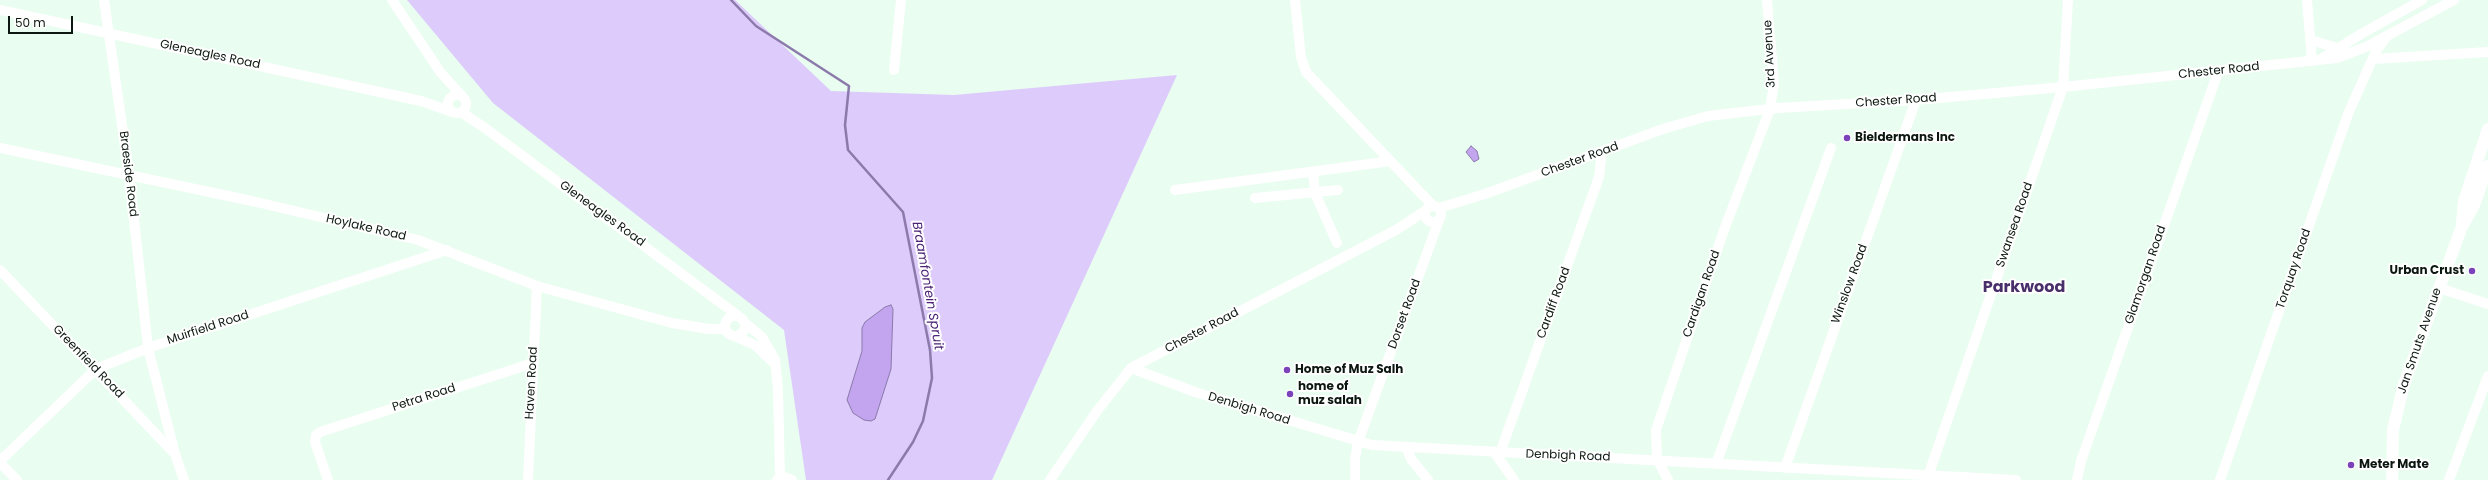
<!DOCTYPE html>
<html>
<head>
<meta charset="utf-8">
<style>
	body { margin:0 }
	#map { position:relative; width:2488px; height:480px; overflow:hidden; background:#e9fdf0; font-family:Poppins,sans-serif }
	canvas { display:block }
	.scale { position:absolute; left:8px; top:16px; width:65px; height:18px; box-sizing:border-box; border:2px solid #0b1710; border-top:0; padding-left:5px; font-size:12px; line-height:14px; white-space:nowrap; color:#0b1710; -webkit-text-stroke:3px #fff; paint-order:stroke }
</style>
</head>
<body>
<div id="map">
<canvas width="2488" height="480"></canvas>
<div class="scale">50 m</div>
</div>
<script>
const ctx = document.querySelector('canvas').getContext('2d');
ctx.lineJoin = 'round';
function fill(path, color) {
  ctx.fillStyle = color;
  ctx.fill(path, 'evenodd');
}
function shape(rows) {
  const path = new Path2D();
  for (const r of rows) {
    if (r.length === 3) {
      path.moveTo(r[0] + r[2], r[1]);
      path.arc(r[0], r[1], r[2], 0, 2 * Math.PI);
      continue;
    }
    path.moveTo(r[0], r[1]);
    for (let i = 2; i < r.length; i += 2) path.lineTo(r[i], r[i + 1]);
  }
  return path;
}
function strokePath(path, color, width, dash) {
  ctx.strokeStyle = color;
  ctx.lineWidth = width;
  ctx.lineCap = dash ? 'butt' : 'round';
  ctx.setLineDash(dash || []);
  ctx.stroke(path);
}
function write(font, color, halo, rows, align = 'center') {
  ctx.font = font + ' Poppins,sans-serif';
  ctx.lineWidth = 4;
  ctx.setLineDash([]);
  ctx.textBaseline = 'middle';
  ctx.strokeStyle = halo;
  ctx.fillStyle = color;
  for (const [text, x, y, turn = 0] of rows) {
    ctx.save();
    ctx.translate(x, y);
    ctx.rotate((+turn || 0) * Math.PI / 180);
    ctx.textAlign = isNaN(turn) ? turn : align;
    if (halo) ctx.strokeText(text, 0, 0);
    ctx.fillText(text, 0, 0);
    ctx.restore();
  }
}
fill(shape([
	[407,0,735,0,831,91,954,95,1177,75,992,480,806,480,784,330,493,103]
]), '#ddcbfb');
const water = shape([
	[1471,146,1477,151,1479,159,1474,162,1466,152,1471,146],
	[891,305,893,309,891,369,875,419,871,421,864,420,853,413,847,400,862,351,862,328,865,322,885,307,891,305]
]);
fill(water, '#c2a5ee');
strokePath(water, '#8b7aab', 1);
strokePath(shape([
	[731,0,756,26,849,86,845,125,848,150,903,212,930,350,932,378,923,421,913,442,888,480]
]), '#8b7aab', 2.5);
strokePath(shape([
	[104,0,129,174,148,348,175,454],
	[392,0,441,73,462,96],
	[1295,0,1301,57,1306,72,1433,206],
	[2307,0,2312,61],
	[0,10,421,101,452,112],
	[2311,40,2337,48],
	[2321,59,2361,34,2422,0],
	[2374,59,2488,52],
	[894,70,901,0],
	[457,104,9],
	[461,112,485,128,737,315],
	[0,148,252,201,418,240,537,286,672,323,709,329,725,329],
	[1313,172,1315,193,1337,243],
	[1175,190,1391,161],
	[1255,198,1338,190],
	[1433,214,8],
	[1439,208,1485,194,1663,129,1708,116,1778,108,1916,100,2063,87,2337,58,2366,47,2454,0],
	[0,270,175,454,184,480],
	[2439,288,2488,304],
	[735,326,10],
	[744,322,762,337,775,360,778,389,780,477],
	[734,336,755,345,773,362],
	[1131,368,1195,392,1372,445,2016,480],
	[1406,447,1411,459,1428,480],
	[1495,453,1514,480],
	[1500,453,1599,177,1602,151],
	[0,461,96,369,148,348,447,250],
	[0,463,17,480],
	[1716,464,1831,148],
	[1785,468,1916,100],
	[1928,476,2063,87,2068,0],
	[328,480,315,442,316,435,320,432,533,363],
	[528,480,537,286],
	[777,480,784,477,792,480],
	[1050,480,1097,411,1131,368,1396,230,1425,211],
	[1355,480,1355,459,1358,442,1439,220],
	[1668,480,1657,459,1656,430,1724,230,1770,109,1774,83,1767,0],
	[2077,480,2081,461,2218,72],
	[2220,480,2348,114,2376,51,2385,39],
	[2449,480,2488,376]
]), '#fff', 10);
strokePath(shape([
	[2462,222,2464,201,2488,129],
	[2392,480,2393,430,2404,384,2461,229,2474,205,2488,166]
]), '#fff', 12);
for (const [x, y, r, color] of [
	[1847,138,4,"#7b43ba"],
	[2472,271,4,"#7b43ba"],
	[1287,370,4,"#7b43ba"],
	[1290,394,4,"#7b43ba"],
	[2351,465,4,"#7b43ba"]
]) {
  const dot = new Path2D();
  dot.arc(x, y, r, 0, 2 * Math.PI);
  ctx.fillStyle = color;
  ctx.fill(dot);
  strokePath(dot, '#fff', 1.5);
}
write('12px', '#0b1710', '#fff', [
	["3rd Avenue",1770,54,-93],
	["Gleneagles Road",210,55,12],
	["Chester Road",2219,71,-6],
	["Chester Road",1896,101,-4],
	["Chester Road",1580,160,-20],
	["Braeside Road",128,174,83],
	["Gleneagles Road",602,214,36],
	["Swansea Road",2015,225,-71],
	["Hoylake Road",366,228,13],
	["Torquay Road",2294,269,-71],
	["Glamorgan Road",2146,275,-71],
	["Winslow Road",1850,284,-70],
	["Cardigan Road",1702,294,-71],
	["Cardiff Road",1554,303,-70],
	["Dorset Road",1405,314,-70],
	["Muirfield Road",208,328,-18],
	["Chester Road",1202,331,-28],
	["Jan Smuts Avenue",2420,341,-71],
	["Greenfield Road",88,362,46],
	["Haven Road",532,383,-87],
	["Petra Road",424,398,-18],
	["Denbigh Road",1249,409,17],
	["Denbigh Road",1568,456,2]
]);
write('bold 12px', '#0b1710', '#fff', [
	["Bieldermans Inc",1855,138],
	["Urban Crust",2464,271,"right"],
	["Home of Muz Salh",1295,370],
	["home of",1298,387],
	["muz salah",1298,401],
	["Meter Mate",2359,465]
], 'left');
write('italic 13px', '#4b2276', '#fff', [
	["Braamfontein Spruit",927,286,80]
]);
write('bold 16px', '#492f6a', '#fff', [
	["Parkwood",2024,288]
]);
</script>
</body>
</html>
